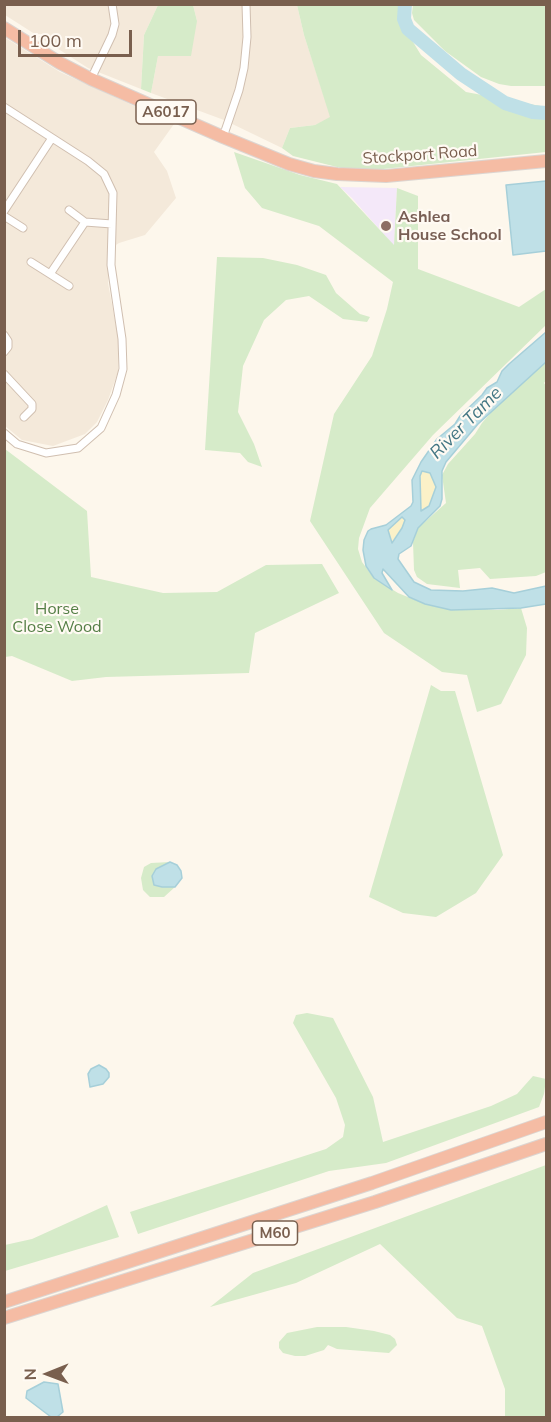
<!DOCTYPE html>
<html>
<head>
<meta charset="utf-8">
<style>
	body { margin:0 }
	#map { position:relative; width:551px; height:1422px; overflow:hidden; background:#fdf7ec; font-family:Mulish,sans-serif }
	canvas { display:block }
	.frame { position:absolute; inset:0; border:6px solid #795f4e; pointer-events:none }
	.north { position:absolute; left:18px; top:1344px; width:60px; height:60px; -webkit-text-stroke:4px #fffaf3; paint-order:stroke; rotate:269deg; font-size:16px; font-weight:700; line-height:24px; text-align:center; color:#795f4e }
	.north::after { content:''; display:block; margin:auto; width:21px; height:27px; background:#795f4e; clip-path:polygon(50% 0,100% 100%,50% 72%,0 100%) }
	.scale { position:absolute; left:18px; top:30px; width:114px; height:27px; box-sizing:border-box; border:3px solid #795f4e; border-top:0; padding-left:8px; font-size:18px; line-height:21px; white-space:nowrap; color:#795f4e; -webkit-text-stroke:4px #fffaf3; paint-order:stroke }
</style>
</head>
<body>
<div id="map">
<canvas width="551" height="1422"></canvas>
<div class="frame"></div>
<div class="north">N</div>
<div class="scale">100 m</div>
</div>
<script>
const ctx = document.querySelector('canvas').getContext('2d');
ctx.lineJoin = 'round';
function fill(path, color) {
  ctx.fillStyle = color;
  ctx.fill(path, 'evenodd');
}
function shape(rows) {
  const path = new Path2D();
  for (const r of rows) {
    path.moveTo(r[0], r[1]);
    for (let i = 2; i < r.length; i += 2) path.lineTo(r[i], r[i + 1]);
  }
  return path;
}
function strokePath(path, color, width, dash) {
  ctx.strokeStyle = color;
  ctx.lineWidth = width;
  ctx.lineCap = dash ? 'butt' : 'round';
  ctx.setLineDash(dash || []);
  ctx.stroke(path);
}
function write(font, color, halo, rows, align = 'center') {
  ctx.font = font + ' Mulish,sans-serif';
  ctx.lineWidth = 4.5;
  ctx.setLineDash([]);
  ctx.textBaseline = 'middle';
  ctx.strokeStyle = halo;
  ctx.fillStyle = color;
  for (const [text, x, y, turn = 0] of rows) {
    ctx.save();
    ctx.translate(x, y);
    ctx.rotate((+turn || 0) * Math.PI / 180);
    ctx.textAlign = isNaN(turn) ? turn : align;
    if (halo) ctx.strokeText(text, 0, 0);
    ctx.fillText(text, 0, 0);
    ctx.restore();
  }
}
fill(shape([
	[4,5,158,5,144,35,141,89,88,68,5,15],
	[193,5,297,5,304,35,331,118,315,125,290,128,282,148,224,120,151,93,158,56,197,21],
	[4,37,60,72,174,124,154,152,167,171,176,198,145,235,119,243,110,249,108,283,118,337,118,372,108,400,97,422,85,434,53,446,22,440,5,426]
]), '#f4e9da');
fill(shape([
	[340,187,397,188,394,246,352,198]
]), '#f4e8f9');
fill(shape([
	[158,5,193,5,197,21,191,56,158,56,151,93,141,89,144,35],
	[297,5,401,5,399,19,421,55,466,92,546,107,546,152,364,171,345,169,293,156,282,148,290,128,315,125,330,117,304,35],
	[413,5,546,5,546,86,511,86,499,84,481,77,445,51,414,20,412,13],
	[234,152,300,175,337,184,394,245,397,188,418,196,418,269,519,307,546,289,546,325,433,435,370,508,359,538,358,549,362,562,374,578,398,593,425,604,497,610,521,608,527,628,526,655,501,704,477,712,467,675,442,672,384,633,310,521,334,414,372,356,387,309,393,282,319,226,262,208,245,188],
	[217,257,263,258,297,265,326,275,336,293,360,314,370,317,367,322,343,319,309,296,286,300,264,320,243,366,238,412,254,444,262,467,248,462,240,453,205,450],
	[546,362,546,380,544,383,546,386,546,572,536,576,490,579,480,568,458,570,460,588,427,584,417,577,414,570,413,542,418,528,446,503,442,475,448,464,475,434,482,423,499,403],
	[5,449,87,511,91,577,163,593,217,592,266,565,322,564,339,593,255,633,249,673,106,677,72,681,12,656,5,657],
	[431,685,441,691,455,691,503,855,476,893,436,917,403,913,369,897],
	[170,862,156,869,162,887,175,887,164,897,150,897,143,890,141,878,144,867,151,863],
	[307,1013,333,1018,373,1097,383,1142,491,1106,517,1094,533,1076,546,1079,544,1094,539,1107,386,1163,329,1171,138,1234,130,1212,326,1149,343,1137,345,1125,336,1098,293,1023,296,1015],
	[546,1165,546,1417,505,1417,505,1389,482,1326,457,1318,380,1244,296,1283,210,1307,253,1273],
	[107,1205,119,1237,5,1271,5,1245,32,1239],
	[317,1327,346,1327,374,1331,390,1335,395,1339,397,1345,389,1353,337,1349,328,1345,324,1350,305,1356,295,1356,283,1353,279,1348,279,1342,287,1333]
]), '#d6ebc9');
fill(shape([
	[422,471,430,473,436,486,429,506,420,511,420,476],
	[402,517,405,520,402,528,391,543,388,530]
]), '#fbf1c8');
const water = shape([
	[546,181,546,251,513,255,506,185,546,181],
	[546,332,546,362,478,424,446,462,442,471,442,499,440,506,418,528,411,546,399,554,398,559,414,582,431,590,463,591,492,588,514,593,546,586,546,604,521,608,451,610,425,604,409,597,383,569,382,573,392,590,374,578,366,566,363,550,364,540,368,531,371,529,386,525,411,506,413,502,412,480,421,462,437,439,455,424,460,416,482,395,487,388,497,382,502,371,509,364,546,332],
	[422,471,430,473,436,487,429,506,421,511,420,476,422,471],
	[402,517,405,520,402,528,392,543,388,530,402,517],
	[170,862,177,865,181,871,182,878,175,887,162,887,154,885,152,876,156,869,170,862],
	[99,1065,106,1069,109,1073,109,1077,103,1084,90,1087,88,1074,91,1069,99,1065],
	[44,1382,58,1384,63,1412,57,1417,51,1417,26,1398,27,1391,44,1382]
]);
fill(water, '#bfe0e7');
strokePath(water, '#a6cfd9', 1.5);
strokePath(shape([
	[405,4,404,19,408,29,461,74,505,103,533,112,546,113]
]), '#bfe0e7', 14);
const street = shape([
	[91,79,112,35,115,24,112,4],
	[4,107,88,161,104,174,113,193,111,265,122,339,123,369,116,395,101,428,78,448,46,453,17,444,4,433],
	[223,137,239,90,244,68,247,37,246,4],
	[69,210,85,222],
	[4,211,52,138],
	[4,216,23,228],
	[31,262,69,286],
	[50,274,85,222,112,224],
	[4,335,8,341,8,347,4,352],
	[4,374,32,404,32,409,24,417]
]);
const highway = shape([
	[4,28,60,63,91,79,223,137,289,164,314,171,337,174,386,176,546,161],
	[4,1302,372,1183,546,1122],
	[4,1318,375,1202,546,1144]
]);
strokePath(street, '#d0bfb0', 9);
strokePath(highway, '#dcd5d1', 14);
strokePath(street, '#fff', 7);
strokePath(highway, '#f5bca4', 12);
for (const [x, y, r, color] of [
	[386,226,6,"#8d6e63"]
]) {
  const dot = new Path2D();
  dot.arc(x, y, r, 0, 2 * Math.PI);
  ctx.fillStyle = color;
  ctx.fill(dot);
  strokePath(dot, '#fffaf3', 2);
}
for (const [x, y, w] of [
	[166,112,60],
	[275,1233,45]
]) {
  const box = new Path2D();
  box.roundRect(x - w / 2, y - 12, w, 24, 4.5);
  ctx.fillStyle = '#fffaf3';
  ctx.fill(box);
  strokePath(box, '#795f4e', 1.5);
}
write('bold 15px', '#795f4e', null, [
	["A6017",166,112],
	["M60",275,1233]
]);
write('16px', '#795f4e', '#fffaf3', [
	["Stockport Road",420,155,-4]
]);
write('bold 16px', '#785e54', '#fffaf3', [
	["Ashlea",398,217],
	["House School",398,235]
], 'left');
write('16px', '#547e45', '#fffaf3', [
	["Horse",57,609],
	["Close Wood",57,627]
]);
write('italic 18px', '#447784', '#fffaf3', [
	["River Tame",466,423,-45]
]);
</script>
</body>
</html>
